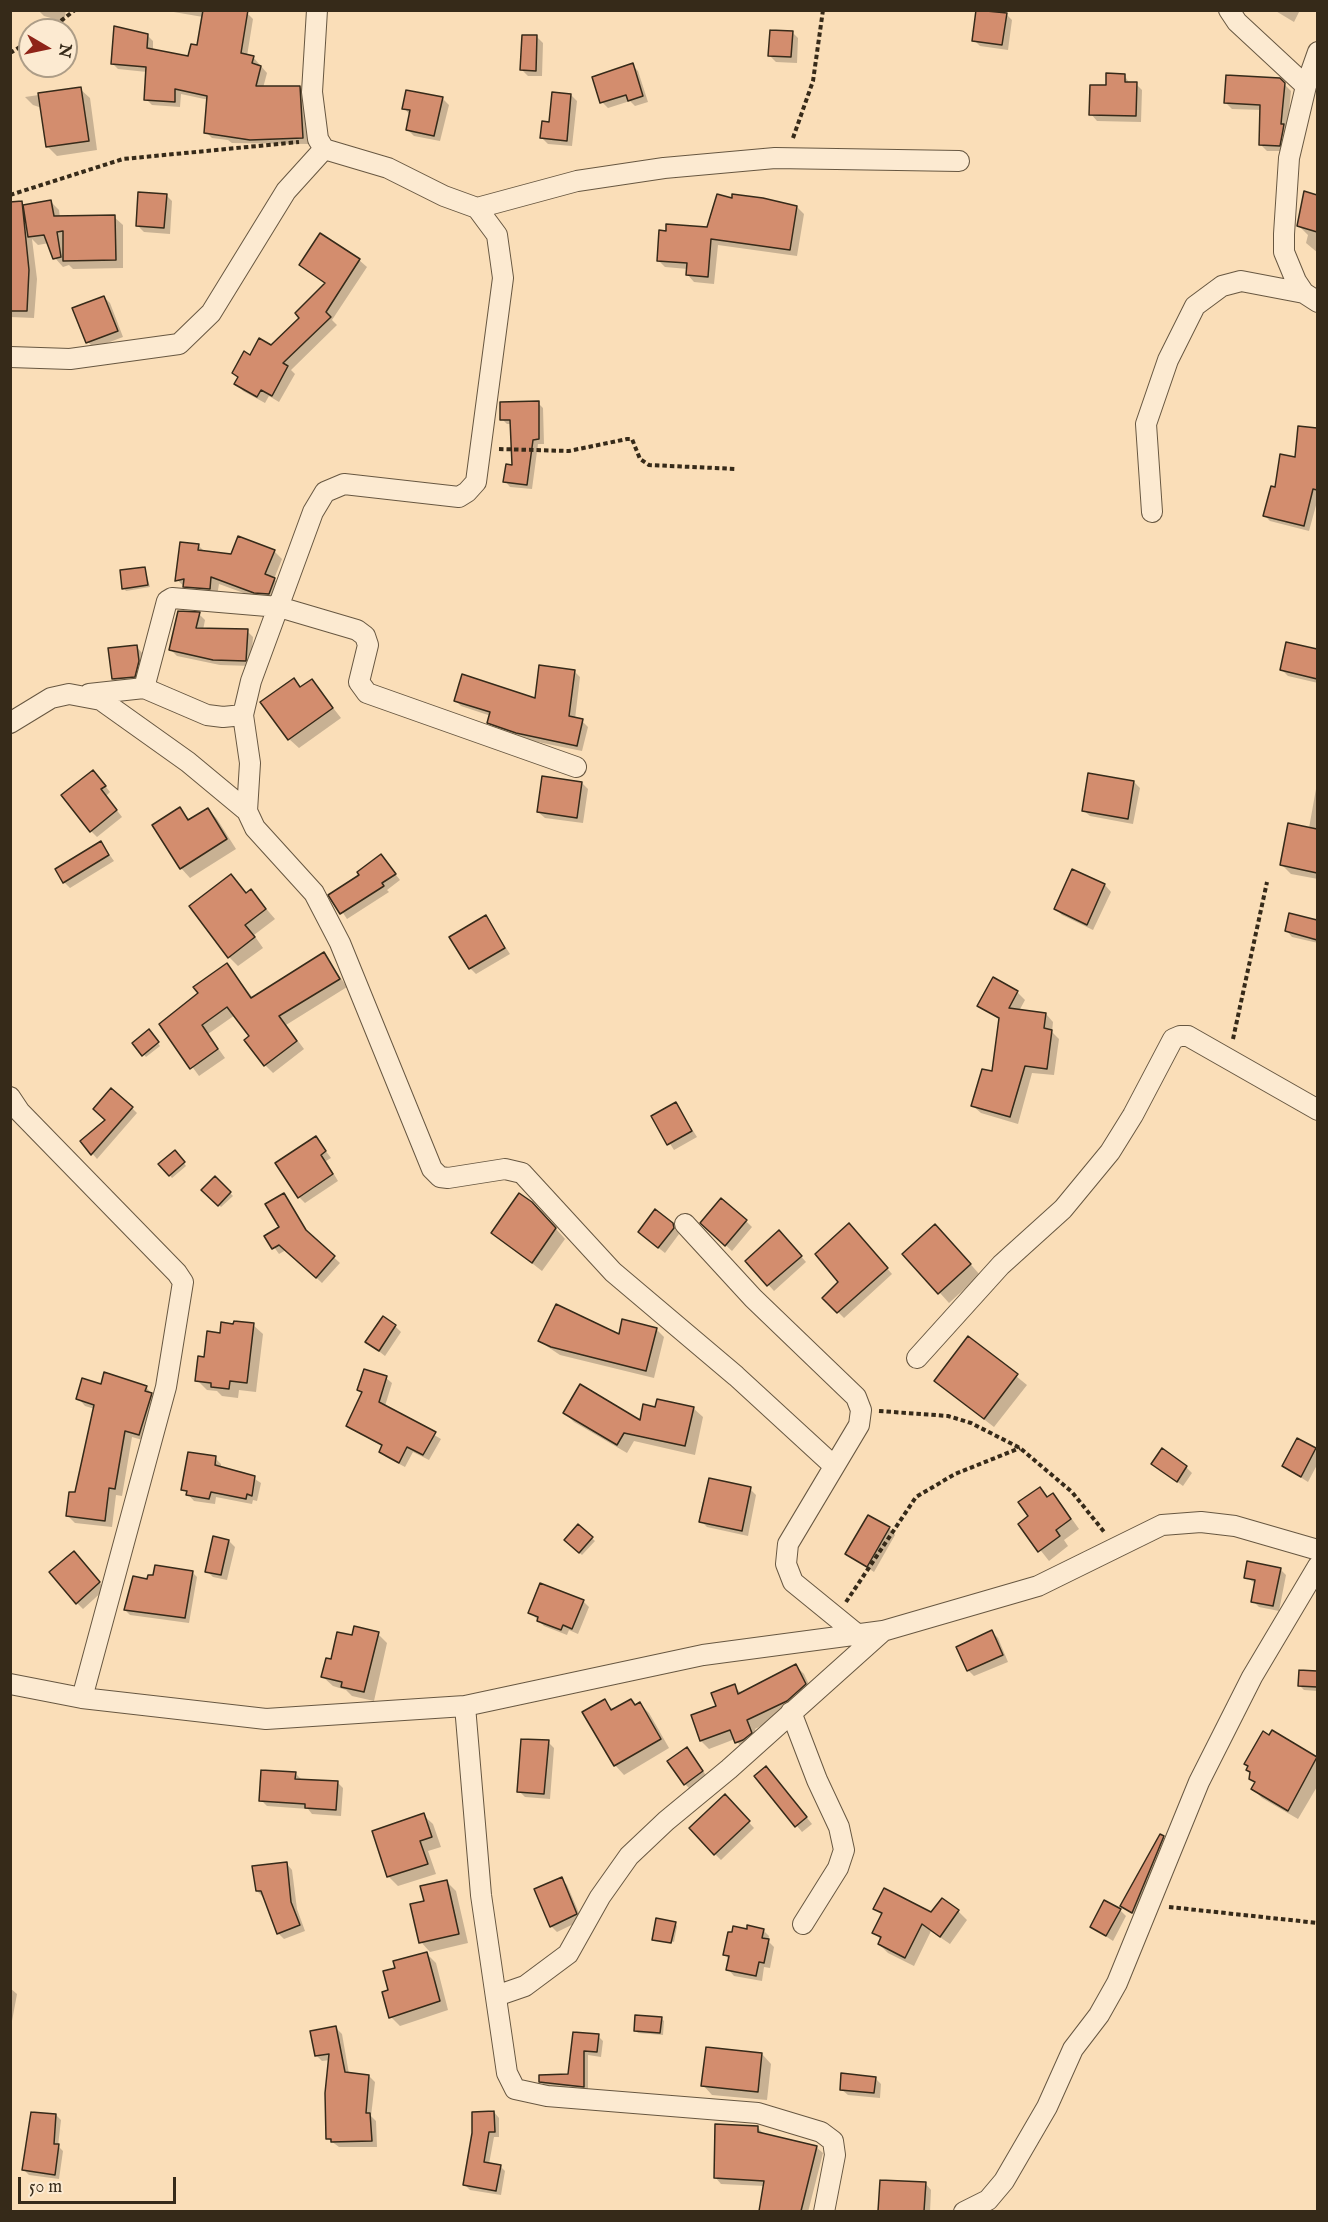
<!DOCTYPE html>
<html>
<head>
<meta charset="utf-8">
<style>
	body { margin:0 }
	#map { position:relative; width:1328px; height:2222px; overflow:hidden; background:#fadeb8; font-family:"IM FELL English",serif }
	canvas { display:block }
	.frame { position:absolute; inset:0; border:12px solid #362a19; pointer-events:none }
	.north { position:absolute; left:18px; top:18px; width:60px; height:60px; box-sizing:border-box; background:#fcead1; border:2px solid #ad9d87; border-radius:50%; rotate:99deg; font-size:16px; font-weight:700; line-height:24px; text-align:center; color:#362a19 }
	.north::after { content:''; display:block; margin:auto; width:21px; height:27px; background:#8f2418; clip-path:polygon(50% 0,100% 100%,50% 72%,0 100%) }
	.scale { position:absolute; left:18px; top:2177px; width:158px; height:27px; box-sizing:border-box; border:3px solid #362a19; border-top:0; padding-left:8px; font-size:18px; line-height:21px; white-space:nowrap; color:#362a19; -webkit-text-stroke:4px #fcead1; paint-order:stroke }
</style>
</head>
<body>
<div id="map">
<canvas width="1328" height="2222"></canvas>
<div class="frame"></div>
<div class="north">N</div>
<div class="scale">50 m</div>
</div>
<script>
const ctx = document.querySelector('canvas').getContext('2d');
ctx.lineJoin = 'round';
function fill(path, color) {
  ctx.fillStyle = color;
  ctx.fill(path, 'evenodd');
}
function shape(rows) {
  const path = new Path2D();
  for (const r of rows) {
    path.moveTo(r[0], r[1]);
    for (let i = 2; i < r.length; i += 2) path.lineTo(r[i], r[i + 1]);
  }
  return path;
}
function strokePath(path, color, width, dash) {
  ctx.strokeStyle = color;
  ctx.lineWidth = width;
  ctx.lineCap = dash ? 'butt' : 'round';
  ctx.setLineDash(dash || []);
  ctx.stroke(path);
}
fill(shape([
	[38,10,66,10,64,22,44,16],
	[162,10,247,13,253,19,247,56,253,57,267,73,263,88,300,87,306,93,309,144,232,143,228,140,212,138,206,132,209,100,181,94,180,107,152,105,146,99,147,72,118,69,112,63,147,35,153,41,153,51,189,58,198,47,203,17],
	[1274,10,1300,10,1294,22],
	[1006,14,1012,20,1008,50,980,46,974,40],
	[792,32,798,38,797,63,776,62,770,56],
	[537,37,543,43,542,76,528,76,522,70],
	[632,65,638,71,648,102,635,106,630,101,608,108,602,102],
	[1124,75,1130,84,1136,84,1142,90,1141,122,1097,121,1091,114],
	[1279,79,1291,91,1285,151,1267,151,1261,145,1262,110,1232,109,1226,103],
	[80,89,90,98,97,150,57,156,48,147,42,108,33,105,25,97],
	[407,91,443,99,449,105,440,141,414,136,408,130,410,115,404,108],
	[571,95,577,101,572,146,548,144,542,138],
	[1305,193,1318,196,1318,253,1306,243,1308,235,1298,225],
	[166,195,172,201,170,234,144,232,138,226],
	[733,200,797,207,804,214,797,256,718,245,714,284,694,282,687,274,688,269,665,267,658,260,708,229],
	[51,202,59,210,60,218,114,217,123,225,123,268,73,269,69,265,63,267,55,258,49,243,38,245,32,239,37,279,34,318,10,317,10,255,24,225,29,230],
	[359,260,367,267,332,320,337,325,291,370,295,374,279,402,269,396,265,403,243,391,236,383,239,378,234,373,251,357,272,347,301,318,326,284,301,265],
	[104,297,110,303,123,337,94,348,88,342],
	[538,403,543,408,544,444,538,444,532,489,510,487,505,481,513,466,512,424,507,424,502,419],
	[1299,428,1318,429,1318,498,1309,531,1270,521,1265,516,1276,488,1297,459],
	[181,543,199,546,206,553,232,556,274,551,282,559,274,579,282,587,277,602,263,600,219,584,217,596,193,594,177,580],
	[145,568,150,587,126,591,124,588],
	[199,614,205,620,203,630,247,631,253,637,251,666,220,665,177,656,171,650],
	[1287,644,1318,651,1318,683,1288,676,1282,670],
	[136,646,142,653,144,668,140,683,119,685,113,679],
	[574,671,580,677,575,719,582,721,588,727,582,751,523,739,495,728,489,722,491,716,461,706,455,700,536,700],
	[294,680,302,688,312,681,341,718,299,748,289,739],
	[99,778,110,792,106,796,122,817,97,837,91,831],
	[1134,782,1140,788,1133,824,1090,816,1083,810],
	[582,783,588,789,583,823,545,818,538,812],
	[1316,789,1318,789,1318,879,1291,874,1282,865,1309,828],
	[180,809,190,820,208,809,217,819,236,849,190,878,181,868],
	[101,843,114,861,70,888,64,882],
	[381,856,400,880,387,890,389,892,347,919,331,895,361,876],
	[1073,871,1105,885,1111,892,1093,930,1062,915,1056,909],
	[231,876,247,894,251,891,275,919,254,935,263,948,238,966,229,957],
	[1290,914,1318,922,1318,943,1292,937,1286,930],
	[486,917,510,954,476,974,470,968],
	[324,954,347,987,286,1025,304,1049,273,1073,265,1065,251,1037,235,1015,208,1034,225,1058,199,1076,161,1024,200,994,227,965,253,998],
	[1017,992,1025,1000,1019,1011,1046,1014,1053,1022,1052,1032,1059,1039,1054,1075,1032,1073,1018,1124,981,1113,973,1106,993,1073,1001,1021,979,1005],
	[151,1034,160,1046,146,1057,134,1043],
	[676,1104,697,1137,674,1150,653,1117],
	[132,1108,137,1113,97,1159,82,1141],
	[316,1138,331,1158,326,1161,338,1181,305,1203,299,1197],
	[175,1152,186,1166,172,1178,160,1164],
	[215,1178,233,1196,221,1207,204,1190],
	[283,1195,311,1236,340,1263,322,1283,286,1250,279,1254,266,1236,281,1227],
	[542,1213,565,1239,542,1271,493,1233],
	[746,1221,752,1227,732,1251,702,1223],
	[672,1224,679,1234,665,1253,646,1238],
	[854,1230,892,1274,844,1318,824,1298,840,1283],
	[945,1235,980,1275,949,1303,905,1254],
	[785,1238,806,1262,774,1291,747,1261],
	[222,1324,253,1325,263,1334,256,1392,239,1390,238,1398,222,1396,217,1391,207,1390,197,1380,205,1358,221,1334],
	[395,1326,401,1332,385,1356,367,1342],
	[656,1329,664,1337,654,1378,560,1355,539,1341,620,1336],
	[969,1338,1027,1385,994,1427,946,1390],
	[386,1378,392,1383,385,1406,441,1439,429,1460,413,1452,405,1467,386,1457,380,1452,383,1447,348,1426,363,1394,359,1390],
	[102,1386,146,1387,158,1401,146,1441,132,1437,122,1496,116,1495,112,1527,75,1523,68,1516,77,1494,95,1409,85,1406,78,1398],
	[693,1408,703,1417,695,1455,634,1441,627,1453,574,1422,565,1413,641,1422,656,1409],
	[1298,1440,1318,1452,1318,1463,1308,1482,1283,1466],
	[215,1458,221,1464,221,1468,244,1472,261,1483,257,1501,253,1500,252,1504,216,1497,215,1504,194,1501,183,1489],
	[1153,1464,1186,1467,1192,1473,1183,1486],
	[750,1489,756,1495,748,1536,707,1527,701,1521],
	[1040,1489,1049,1498,1052,1495,1062,1505,1079,1529,1064,1540,1068,1546,1049,1561,1020,1524,1030,1516],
	[578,1526,595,1541,582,1555,566,1540],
	[889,1528,895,1535,874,1572,847,1554],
	[229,1541,235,1547,227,1580,213,1577,207,1571],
	[80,1559,105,1589,83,1609,77,1603],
	[1280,1569,1286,1575,1279,1611,1259,1607,1253,1601,1256,1584,1246,1577],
	[192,1572,197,1577,189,1623,130,1615,125,1610,149,1581],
	[583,1601,589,1607,578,1634,569,1630,567,1635,544,1626,530,1612],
	[992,1632,998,1638,1008,1662,974,1676,968,1670],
	[378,1634,387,1643,374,1701,352,1696,346,1690,333,1686,323,1677,332,1661,353,1637],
	[796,1666,804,1674,813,1693,795,1708,755,1729,759,1741,744,1750,735,1739,709,1749,701,1741,693,1716,718,1707,734,1686,742,1694],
	[1300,1671,1318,1673,1318,1691,1304,1690,1299,1685],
	[631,1700,636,1706,640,1704,649,1713,669,1748,624,1775,615,1765,604,1701,614,1710],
	[1272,1732,1318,1758,1318,1785,1298,1819,1262,1798,1253,1789,1256,1783,1251,1778],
	[548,1742,554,1748,550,1799,525,1797,519,1791],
	[687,1749,708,1778,691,1790,685,1784],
	[295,1773,301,1779,337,1782,343,1788,341,1816,312,1814,308,1809,267,1806,261,1800],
	[772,1774,812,1824,802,1832,756,1776],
	[725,1796,754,1828,721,1860,715,1854],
	[423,1815,433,1824,441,1847,428,1851,436,1874,398,1886,388,1876],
	[1163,1837,1168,1842,1137,1917,1121,1906],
	[286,1863,292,1870,297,1909,305,1931,284,1939,278,1933,263,1897,257,1891],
	[561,1879,567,1885,582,1920,557,1932,551,1926],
	[446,1881,456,1891,468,1943,430,1952,421,1942,425,1902],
	[875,1909,932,1914,958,1911,967,1920,950,1944,931,1931,914,1966,888,1953,879,1944,881,1940,874,1932,882,1915],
	[1120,1910,1126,1916,1113,1941,1092,1927],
	[675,1923,677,1926,674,1942,655,1938],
	[734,1928,763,1930,769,1936,768,1941,774,1947,770,1968,764,1967,762,1981,734,1976,728,1969,730,1960,725,1955],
	[426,1953,436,1963,448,2010,400,2026,391,2017,390,1991,396,1969],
	[10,1988,17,1994,12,2021,10,2021],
	[661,2018,664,2021,663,2035,638,2033,635,2030],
	[336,2028,342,2034,349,2074,369,2076,375,2082,371,2116,376,2121,377,2147,339,2147,327,2138,330,2060,322,2061,316,2055],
	[574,2034,598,2036,603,2041,601,2057,588,2055,588,2091,545,2086,540,2081,570,2076],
	[762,2054,771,2064,767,2100,712,2095,703,2085],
	[875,2078,881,2084,880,2098,848,2095,841,2089],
	[494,2112,499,2118,499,2137,494,2137,489,2164,500,2166,505,2171,501,2195,470,2190,465,2185],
	[56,2115,61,2120,58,2146,63,2151,59,2179,29,2175,24,2170],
	[757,2127,763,2133,816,2147,823,2153,808,2212,760,2212,765,2186,721,2184,715,2177],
	[881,2182,925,2183,931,2190,930,2212,879,2212]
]), '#0003');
const building = shape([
	[203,10,248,10,241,53,254,56,252,63,261,66,256,86,300,86,303,138,250,140,204,133,207,96,175,89,175,102,144,100,146,67,111,64,114,26,148,34,147,48,188,56,191,44,197,45,203,10],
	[976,10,1007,13,1002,45,972,41,976,10],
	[770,30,793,31,791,57,768,56,770,30],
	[522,35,537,35,536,71,520,70,522,35],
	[633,63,643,96,628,101,626,95,600,103,592,77,633,63],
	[1106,73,1125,74,1125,82,1137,82,1136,116,1089,115,1090,85,1106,85,1106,73],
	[1226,75,1280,78,1285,83,1281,124,1284,124,1283,130,1280,146,1259,145,1260,105,1224,103,1226,75],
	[81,87,89,141,46,147,38,93,81,87],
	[406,90,443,97,434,136,406,130,410,110,402,109,406,90],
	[552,92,571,94,567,141,540,138,542,121,549,122,552,92],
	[1304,191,1317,195,1317,232,1297,226,1304,191],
	[138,192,167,194,164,228,136,226,138,192],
	[717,194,732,198,732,194,763,198,797,206,790,250,711,239,708,277,686,275,687,263,657,261,659,230,666,231,666,224,707,227,717,194],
	[51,200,54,216,115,215,116,260,63,261,63,231,57,232,61,257,53,259,44,235,28,237,23,205,51,200],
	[22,201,29,270,27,311,10,311,10,202,22,201],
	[320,233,360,259,326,312,331,317,283,363,288,366,272,396,261,390,257,397,234,384,238,377,232,373,244,351,250,355,259,338,271,345,299,318,295,313,325,283,299,265,320,233],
	[104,296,118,331,86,343,72,308,104,296],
	[539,401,539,439,533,440,527,485,503,482,506,464,512,465,510,420,500,420,500,402,539,401],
	[1298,426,1317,428,1317,490,1313,489,1304,526,1263,516,1271,486,1275,487,1280,454,1295,457,1298,426],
	[238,536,275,550,265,574,275,578,269,594,254,593,211,577,210,589,183,587,184,579,175,581,180,542,199,544,198,550,231,554,238,536],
	[145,567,148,585,122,589,120,570,145,567],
	[178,611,200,612,196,628,248,629,246,661,213,660,169,650,178,611],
	[1286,642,1317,649,1317,679,1280,670,1286,642],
	[137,645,139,661,135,677,112,679,108,648,137,645],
	[539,665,575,670,569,716,583,719,577,746,516,733,487,723,490,712,454,701,462,674,535,698,539,665],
	[294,678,300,687,312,679,333,708,288,740,260,702,294,678],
	[93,770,106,786,101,789,117,810,90,832,61,795,93,770],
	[1088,773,1134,781,1128,819,1082,811,1088,773],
	[542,776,582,782,577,818,537,812,542,776],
	[180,807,188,820,208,808,227,839,180,869,152,825,180,807],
	[1288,823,1317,829,1317,873,1280,865,1288,823],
	[101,841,109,855,63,883,55,869,101,841],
	[381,854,396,874,382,883,384,886,340,914,328,895,359,875,357,872,381,854],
	[1072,869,1105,884,1087,925,1054,909,1072,869],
	[231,874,246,893,251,889,266,909,245,925,255,937,228,958,189,906,231,874],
	[1289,913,1317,920,1317,940,1285,931,1289,913],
	[486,915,505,948,469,969,449,937,486,915],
	[324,952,340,979,279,1016,297,1041,264,1066,244,1040,249,1036,227,1007,202,1025,218,1049,190,1069,159,1024,198,993,193,987,227,963,251,998,324,952],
	[993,977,1018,991,1009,1008,1046,1013,1044,1028,1052,1030,1047,1069,1025,1066,1010,1117,971,1106,982,1069,992,1071,999,1018,977,1006,993,977],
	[149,1029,159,1042,142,1056,132,1043,149,1029],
	[111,1088,133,1107,91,1155,80,1141,105,1120,93,1109,111,1088],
	[676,1102,692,1131,667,1145,651,1116,676,1102],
	[316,1136,326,1151,321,1155,333,1174,298,1198,275,1163,316,1136],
	[175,1150,185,1162,169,1176,158,1164,175,1150],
	[215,1176,231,1192,218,1206,201,1190,215,1176],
	[284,1193,306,1230,335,1256,316,1278,279,1245,272,1249,264,1236,279,1227,265,1204,284,1193],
	[519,1193,532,1202,556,1228,532,1263,491,1233,519,1193],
	[721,1198,747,1220,725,1246,700,1223,721,1198],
	[655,1209,673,1223,674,1228,658,1248,638,1232,655,1209],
	[849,1223,888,1268,837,1313,822,1298,838,1282,815,1254,849,1223],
	[935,1224,971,1264,938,1294,902,1254,935,1224],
	[779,1230,802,1256,767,1286,745,1261,779,1230],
	[556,1304,619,1334,622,1319,657,1328,646,1371,551,1347,538,1341,556,1304],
	[383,1316,396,1325,379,1351,365,1342,383,1316],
	[234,1321,254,1323,247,1383,230,1381,229,1389,211,1387,211,1383,195,1381,198,1356,204,1357,207,1331,220,1333,221,1322,233,1324,234,1321],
	[968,1336,1018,1374,984,1419,934,1381,968,1336],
	[364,1369,387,1376,379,1402,436,1432,423,1455,407,1447,399,1463,379,1452,382,1445,346,1426,362,1392,357,1390,364,1369],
	[104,1372,147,1386,145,1391,152,1393,139,1435,125,1431,115,1489,109,1488,105,1521,66,1516,69,1492,75,1492,94,1405,76,1399,82,1378,101,1384,104,1372],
	[580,1384,640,1420,643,1404,655,1407,657,1399,694,1407,685,1446,624,1433,617,1445,563,1413,580,1384],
	[1297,1438,1316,1448,1301,1477,1282,1466,1297,1438],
	[1162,1448,1187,1466,1177,1482,1151,1464,1162,1448],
	[188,1452,216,1456,215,1465,255,1476,252,1496,247,1494,246,1499,211,1492,209,1499,186,1495,187,1491,181,1490,188,1452],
	[709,1478,751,1487,742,1531,699,1522,709,1478],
	[1040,1487,1047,1497,1053,1493,1071,1519,1056,1530,1060,1536,1038,1552,1018,1524,1028,1516,1018,1502,1040,1487],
	[868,1515,890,1527,867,1567,845,1554,868,1515],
	[578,1524,593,1537,579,1553,564,1540,578,1524],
	[213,1536,229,1540,221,1575,205,1572,213,1536],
	[74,1551,100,1582,76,1604,49,1572,74,1551],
	[1247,1561,1281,1568,1273,1606,1251,1602,1255,1580,1244,1578,1247,1561],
	[155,1565,193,1571,185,1618,124,1610,133,1576,147,1579,148,1575,153,1575,155,1565],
	[540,1583,584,1600,572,1629,563,1625,561,1630,537,1621,538,1617,528,1613,540,1583],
	[354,1626,379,1632,364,1692,341,1687,342,1682,321,1677,326,1658,331,1659,337,1632,352,1635,354,1626],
	[992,1630,1003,1655,967,1671,956,1647,992,1630],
	[796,1664,806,1684,787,1701,747,1720,752,1733,743,1740,735,1743,730,1730,700,1741,691,1715,716,1706,711,1693,735,1684,738,1694,796,1664],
	[1299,1670,1317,1671,1317,1687,1298,1686,1299,1670],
	[605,1699,611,1710,631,1699,635,1705,640,1702,661,1739,614,1766,582,1712,605,1699],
	[1272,1730,1317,1757,1288,1811,1251,1789,1255,1782,1249,1779,1250,1772,1246,1770,1248,1766,1244,1764,1263,1731,1269,1735,1272,1730],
	[521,1739,549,1740,544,1794,517,1792,521,1739],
	[687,1747,703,1771,684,1785,667,1761,687,1747],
	[766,1766,807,1817,795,1827,754,1776,766,1766],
	[261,1770,296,1772,295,1779,338,1781,336,1810,305,1808,305,1804,259,1801,261,1770],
	[725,1794,750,1821,714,1855,689,1828,725,1794],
	[424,1813,432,1837,420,1841,428,1864,387,1877,372,1831,424,1813],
	[1160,1834,1164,1836,1132,1913,1120,1906,1160,1834],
	[287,1862,291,1902,300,1925,277,1934,261,1891,256,1891,252,1866,287,1862],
	[562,1877,577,1914,550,1927,534,1889,562,1877],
	[447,1880,459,1934,419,1943,410,1904,424,1901,420,1886,447,1880],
	[884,1888,931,1912,942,1898,959,1910,940,1937,922,1924,905,1958,878,1944,881,1937,872,1933,882,1913,873,1909,884,1888],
	[1104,1900,1121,1909,1106,1936,1090,1927,1104,1900],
	[656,1918,676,1922,671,1943,652,1940,656,1918],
	[747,1925,764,1929,762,1938,769,1939,764,1963,759,1962,756,1976,726,1970,729,1956,723,1955,728,1932,732,1932,733,1926,747,1929,747,1925],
	[427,1952,440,2001,389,2018,382,1992,388,1990,383,1971,395,1968,393,1961,427,1952],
	[635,2015,662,2017,660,2033,634,2031,635,2015],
	[336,2026,345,2072,369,2075,366,2113,370,2113,372,2141,331,2142,331,2139,326,2139,325,2093,329,2054,315,2056,310,2031,336,2026],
	[573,2032,599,2034,597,2052,584,2051,584,2087,539,2082,539,2075,568,2074,573,2032],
	[706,2047,762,2053,758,2092,701,2086,706,2047],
	[841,2073,876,2077,874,2093,840,2090,841,2073],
	[494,2111,495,2132,489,2132,484,2162,501,2165,496,2191,463,2185,472,2133,472,2112,494,2111],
	[31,2112,56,2114,54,2144,59,2144,55,2175,22,2170,31,2112],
	[715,2124,758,2126,758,2132,817,2146,801,2211,759,2211,764,2181,714,2178,715,2124],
	[880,2180,926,2182,924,2211,878,2211,880,2180]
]);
fill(building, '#d38d6e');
strokePath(building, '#362a19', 1.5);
const minor = shape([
	[317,10,312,92,318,139,324,149,388,168,444,196,477,208,497,235,503,278,476,482,467,492,459,497,344,484,325,492,313,512,251,681,243,715,250,763,247,811,255,828,314,893,340,943,432,1169,440,1177,448,1178,505,1169,522,1173,613,1272,736,1376,834,1466],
	[1229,10,1237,22,1306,86],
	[1318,52,1306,86,1289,158,1284,234,1284,252,1296,281,1304,293,1318,302],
	[477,208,577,181,664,168,775,158,959,161],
	[10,357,70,359,179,344,211,313,286,191,324,149],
	[1152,512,1146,424,1168,360,1195,306,1222,286,1241,281,1304,293],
	[144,688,167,601,172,598,279,607,357,630,365,636,368,645,359,682,367,693,576,767],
	[89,694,144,688,207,715,223,717,243,715],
	[10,723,51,698,69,694,101,700,188,762,247,811],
	[10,1097,20,1112,177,1273,183,1282,166,1387,82,1698],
	[685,1224,753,1298,856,1397,861,1410,859,1425,788,1544,786,1564,793,1582,858,1635],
	[917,1358,1001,1265,1063,1209,1110,1152,1133,1115,1173,1039,1180,1036,1188,1036,1318,1110],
	[10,1684,82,1698,266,1719,465,1706,703,1655,883,1631,1038,1586,1162,1525,1201,1522,1235,1526,1318,1550],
	[465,1706,481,1895,507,2073,515,2089,547,2096,758,2113,821,2132,833,2141,835,2155,824,2212],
	[791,1712,817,1780,839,1827,844,1850,838,1868,803,1924],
	[496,1996,525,1986,568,1954,600,1897,629,1856,666,1821,729,1769,883,1631],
	[964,2212,988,2200,1004,2181,1047,2107,1073,2049,1099,2015,1117,1983,1199,1782,1252,1677,1318,1566]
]);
strokePath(minor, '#675741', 22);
strokePath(shape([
	[49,30,75,10],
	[10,53,30,41],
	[793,138,813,81,823,10],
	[10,195,123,159,299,142],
	[499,449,569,451,627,439,632,439,640,459,649,465,737,469],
	[1233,1039,1267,882],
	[879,1411,948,1416,971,1423,1020,1448,1072,1492,1105,1533],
	[846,1602,916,1497,955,1474,1020,1448],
	[1169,1907,1318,1923]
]), '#362a19', 4, [4.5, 3]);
strokePath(minor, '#fcead1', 20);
</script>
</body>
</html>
